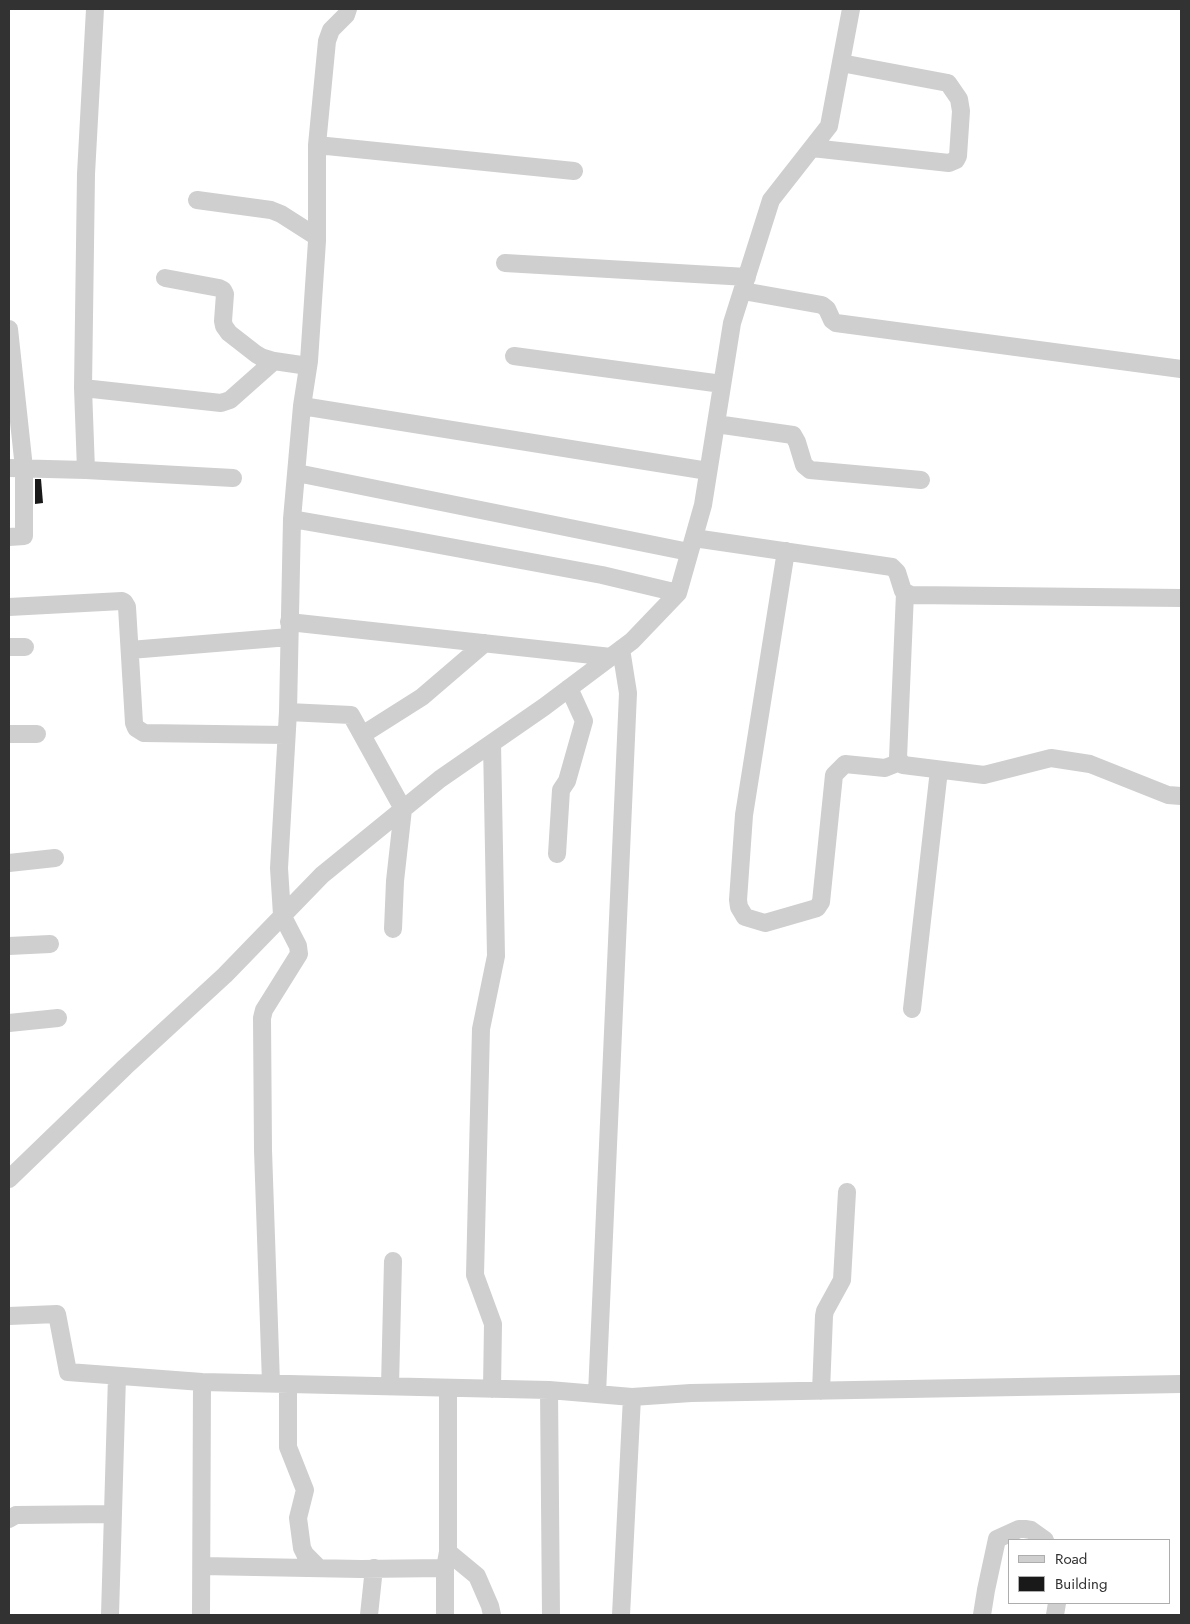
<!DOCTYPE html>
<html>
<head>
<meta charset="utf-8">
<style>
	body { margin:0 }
	#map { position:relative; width:1190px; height:1624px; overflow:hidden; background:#fff; font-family:Jost,sans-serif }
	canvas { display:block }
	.frame { position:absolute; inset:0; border:10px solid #323232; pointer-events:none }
	.legend { position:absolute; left:1008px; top:1539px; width:162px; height:65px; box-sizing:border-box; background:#fff; border:1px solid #adadad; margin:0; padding:6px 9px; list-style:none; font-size:15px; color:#323232 }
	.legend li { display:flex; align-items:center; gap:10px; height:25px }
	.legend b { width:25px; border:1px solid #adadad }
</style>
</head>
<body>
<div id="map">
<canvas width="1190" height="1624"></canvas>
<div class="frame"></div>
<ul class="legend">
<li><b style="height:6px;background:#cfcfcf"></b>Road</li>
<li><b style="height:14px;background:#191919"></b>Building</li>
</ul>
</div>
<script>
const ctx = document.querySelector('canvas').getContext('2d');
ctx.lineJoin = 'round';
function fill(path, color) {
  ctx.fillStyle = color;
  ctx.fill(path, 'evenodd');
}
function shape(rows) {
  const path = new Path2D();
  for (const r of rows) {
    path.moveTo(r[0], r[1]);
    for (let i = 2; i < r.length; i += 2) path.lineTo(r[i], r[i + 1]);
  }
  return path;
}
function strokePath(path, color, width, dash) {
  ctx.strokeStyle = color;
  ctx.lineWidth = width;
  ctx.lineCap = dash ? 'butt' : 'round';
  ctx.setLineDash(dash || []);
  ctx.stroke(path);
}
fill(shape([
	[35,479,41,479,43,503,35,504]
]), '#191919');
strokePath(shape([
	[317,145,574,171],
	[812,148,949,163,956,160,958,156,961,111,959,99,948,83,841,63],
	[197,200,271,210,281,214,317,237],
	[505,263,747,277],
	[165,278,219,288,223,290,225,294,223,321,224,326,229,333,256,354,261,357,274,361,308,366],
	[743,291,822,305,827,309,832,320,836,323,1181,369],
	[9,329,24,468,24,536,9,537],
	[514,356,722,384],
	[83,388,221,403,230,400,274,361],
	[302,406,708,471],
	[716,424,793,435,797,442,804,465,810,470,921,480],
	[9,468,86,470,233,478],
	[86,470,83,388,86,174,95,9],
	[297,473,689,552],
	[292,519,396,537,602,575,678,593],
	[694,538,892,567,897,572,903,591,911,595,1181,598],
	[786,551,744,815,738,900,739,907,745,917,765,923,817,908,821,902,834,775,845,764,885,768,900,762],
	[905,593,898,758,903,765,984,775,1051,758,1090,764,1168,795,1181,796],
	[9,607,122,601,124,602,127,607,134,723,136,728,144,733,286,735],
	[289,622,611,657],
	[9,647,25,647],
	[130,650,289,637],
	[288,712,351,715,403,809,395,881,393,929],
	[9,734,37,734],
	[362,735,422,697,485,643],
	[492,743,496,956,481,1029,475,1275,493,1324,492,1389],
	[557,854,561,790,567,781,584,721,569,688],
	[9,863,55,858],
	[9,946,50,944],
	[912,1009,939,770],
	[9,1023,58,1018],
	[9,1179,125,1067,225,975,322,875,440,779,544,707,632,641,678,593,703,505,732,323,771,200,829,126,851,9],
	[9,1316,57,1314,68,1372,202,1382,549,1390,632,1397,691,1393,1181,1384],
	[271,1383,263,1150,262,1018,264,1010,299,954,298,946,282,915,279,868,288,712,292,519,302,406,309,361,317,241,317,145,327,41,331,30,346,15,348,9],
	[288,1384,288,1447,305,1490,298,1518,302,1548,305,1554,319,1568],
	[390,1386,393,1261],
	[549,1390,551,1615],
	[821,1391,824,1316,825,1311,842,1280,847,1192],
	[597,1394,628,693,621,649],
	[9,1519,16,1515,113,1514],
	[448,1552,477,1576,490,1606,492,1615],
	[202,1566,361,1569,445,1568],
	[110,1615,117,1376],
	[201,1615,202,1382],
	[369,1615,374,1568],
	[445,1615,445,1568,448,1552,448,1388],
	[621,1615,632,1397],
	[982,1615,986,1590,997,1539,1019,1529,1025,1529,1031,1530,1045,1540],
	[1055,1615,1057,1603]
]), '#cfcfcf', 18);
</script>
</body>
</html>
